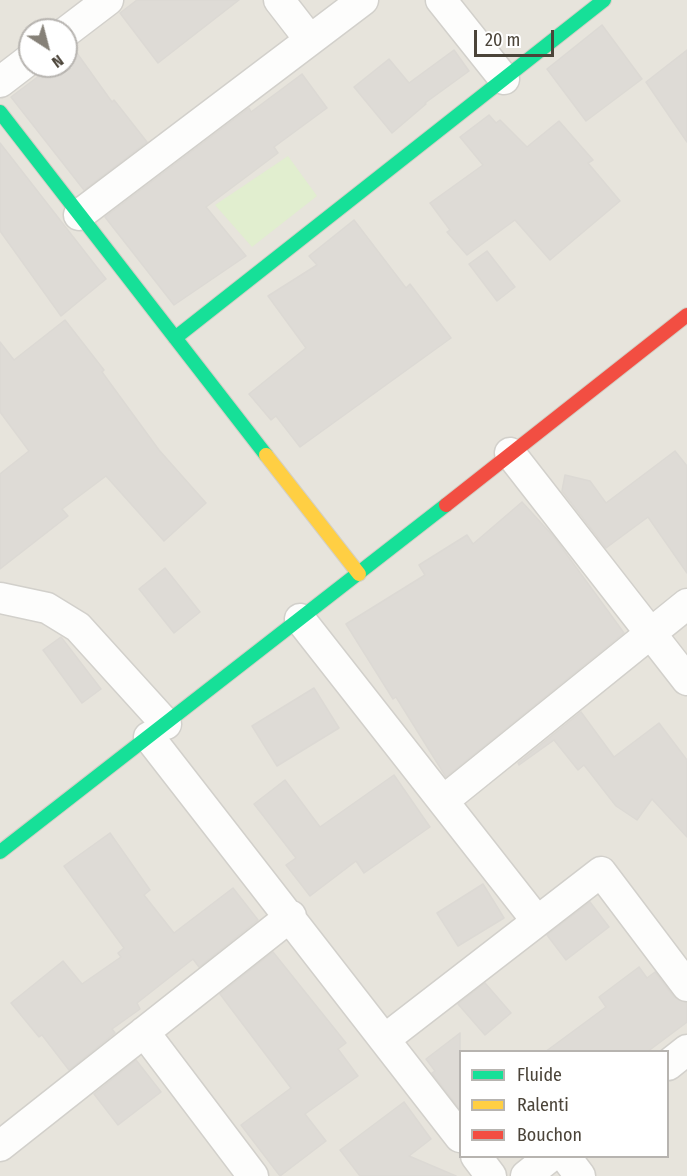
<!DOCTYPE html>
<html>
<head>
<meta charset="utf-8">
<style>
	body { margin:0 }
	#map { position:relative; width:687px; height:1176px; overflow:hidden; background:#f4f2ee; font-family:"Fira Sans Condensed",sans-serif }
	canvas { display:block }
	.legend { position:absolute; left:459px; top:1050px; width:210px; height:108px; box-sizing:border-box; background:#fff; border:2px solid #b7b4b0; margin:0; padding:8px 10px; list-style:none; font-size:18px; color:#4b4439 }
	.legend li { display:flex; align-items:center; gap:12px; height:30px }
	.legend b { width:30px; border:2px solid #b7b4b0 }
	.north { position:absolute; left:18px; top:18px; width:60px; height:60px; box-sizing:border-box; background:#fff; border:2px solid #b7b4b0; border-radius:50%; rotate:144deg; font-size:16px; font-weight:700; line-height:24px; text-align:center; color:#4b4439 }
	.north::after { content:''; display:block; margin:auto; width:21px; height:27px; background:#868178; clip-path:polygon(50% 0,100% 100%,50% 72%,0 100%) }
	.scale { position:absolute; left:474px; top:30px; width:80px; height:27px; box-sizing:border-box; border:3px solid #4b4439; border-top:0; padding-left:8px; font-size:18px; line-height:21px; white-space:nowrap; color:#4b4439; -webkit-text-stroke:4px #fff; paint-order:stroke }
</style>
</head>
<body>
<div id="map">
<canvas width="687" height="1176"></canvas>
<ul class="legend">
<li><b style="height:8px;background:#16e098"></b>Fluide</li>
<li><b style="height:8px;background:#ffcf43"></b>Ralenti</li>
<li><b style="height:8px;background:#f24e42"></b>Bouchon</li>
</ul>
<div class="north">N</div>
<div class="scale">20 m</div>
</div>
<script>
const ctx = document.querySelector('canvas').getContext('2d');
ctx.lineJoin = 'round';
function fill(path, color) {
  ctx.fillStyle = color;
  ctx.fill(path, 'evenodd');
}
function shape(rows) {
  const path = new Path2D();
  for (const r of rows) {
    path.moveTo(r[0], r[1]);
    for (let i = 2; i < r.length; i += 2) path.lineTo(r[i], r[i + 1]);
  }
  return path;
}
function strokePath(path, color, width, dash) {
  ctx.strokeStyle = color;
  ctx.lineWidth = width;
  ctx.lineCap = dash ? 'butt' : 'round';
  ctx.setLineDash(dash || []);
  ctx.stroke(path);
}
fill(shape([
	[0,0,687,0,687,1176,0,1176],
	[30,30,66,30,66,66,30,66],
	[460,1052,668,1052,668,1156,460,1156]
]), '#e7e4dc');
fill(shape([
	[288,156,317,196,252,247,215,205]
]), '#e1eecf');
const building = shape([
	[137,0,239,0,158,63,120,13,137,0],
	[602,25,642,79,586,121,547,69,602,25],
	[74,49,112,102,114,100,147,142,84,190,11,97,52,66,66,66,66,55,74,49],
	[454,50,469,71,425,103,426,104,392,133,354,87,389,59,409,83,454,50],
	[687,50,687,142,646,82,687,50],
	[302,74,327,108,274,147,278,153,206,207,246,256,174,305,105,217,249,108,251,112,302,74],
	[489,115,496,123,500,120,527,147,559,121,593,160,588,163,620,201,550,260,515,220,467,255,447,232,450,230,430,203,483,165,460,137,489,115],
	[0,143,106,279,61,316,0,231,0,143],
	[354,220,406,288,410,284,451,338,300,447,276,416,271,420,249,394,306,348,268,296,317,265,309,256,354,220],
	[487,251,515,287,497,301,469,264,487,251],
	[65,320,104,370,102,372,159,450,206,503,164,541,106,476,62,509,68,516,0,569,0,474,29,451,0,412,0,342,14,360,65,320],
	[675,451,687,466,687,573,648,517,606,548,562,491,565,475,590,481,606,503,675,451],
	[522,502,554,537,624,633,446,777,396,697,393,699,346,624,425,575,419,565,467,535,473,544,522,502],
	[165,568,200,612,174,633,139,589,165,568],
	[61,637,101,689,82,703,43,650,61,637],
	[314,688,339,728,277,766,252,726,314,688],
	[581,712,614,757,659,723,687,760,687,837,652,799,637,820,616,806,584,765,578,770,554,740,519,765,518,763,581,712],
	[394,775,430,827,364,873,356,861,310,896,286,865,296,858,254,804,285,780,320,827,394,775],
	[110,833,150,890,144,895,174,933,233,888,258,920,199,967,193,959,137,1003,140,1009,112,1029,115,1033,69,1070,42,1035,39,1037,11,1003,63,961,82,984,121,957,118,953,124,948,64,866,110,833],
	[483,884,504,918,458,946,437,913,483,884],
	[590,902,609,927,566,960,547,935,590,902],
	[273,952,346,1043,338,1049,358,1076,305,1114,326,1141,280,1176,241,1125,291,1088,220,994,273,952],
	[639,967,647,978,655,972,674,997,687,1003,687,1022,647,1052,545,1052,606,1007,599,997,639,967],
	[485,983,511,1013,485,1035,458,1004,485,983],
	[460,1033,460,1110,432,1073,435,1071,426,1059,460,1033],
	[136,1060,161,1092,118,1125,94,1094,136,1060],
	[404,1102,431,1139,409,1156,456,1176,360,1176,340,1150,404,1102]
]);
fill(building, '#dedbd6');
strokePath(building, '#dcd9d4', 1.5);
const street = shape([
	[279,0,310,40],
	[441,0,504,79],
	[66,32,108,0],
	[0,82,30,59],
	[79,215,363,0],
	[510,453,687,680],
	[0,598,47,608,78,627,166,724],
	[300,619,537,921],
	[149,737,460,1137],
	[443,801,687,604],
	[144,1032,253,1176],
	[385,1039,601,872,687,986],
	[668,1065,687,1050],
	[0,1146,291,916],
	[476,1156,491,1176],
	[565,1156,580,1176],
	[526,1176,551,1156]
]);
const fast = shape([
	[0,112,266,455],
	[175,338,604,0],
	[0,852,446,505]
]);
const slow = shape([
	[266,455,359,574]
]);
const jam = shape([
	[446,505,687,315]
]);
strokePath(street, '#d2d0cb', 33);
strokePath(fast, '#d3cfc5', 16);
strokePath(slow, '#d3cfc5', 16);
strokePath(jam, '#d3cfc5', 16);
strokePath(street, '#fdfdfc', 30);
strokePath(fast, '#16e098', 14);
strokePath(slow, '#ffcf43', 14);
strokePath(jam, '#f24e42', 14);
</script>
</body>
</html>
